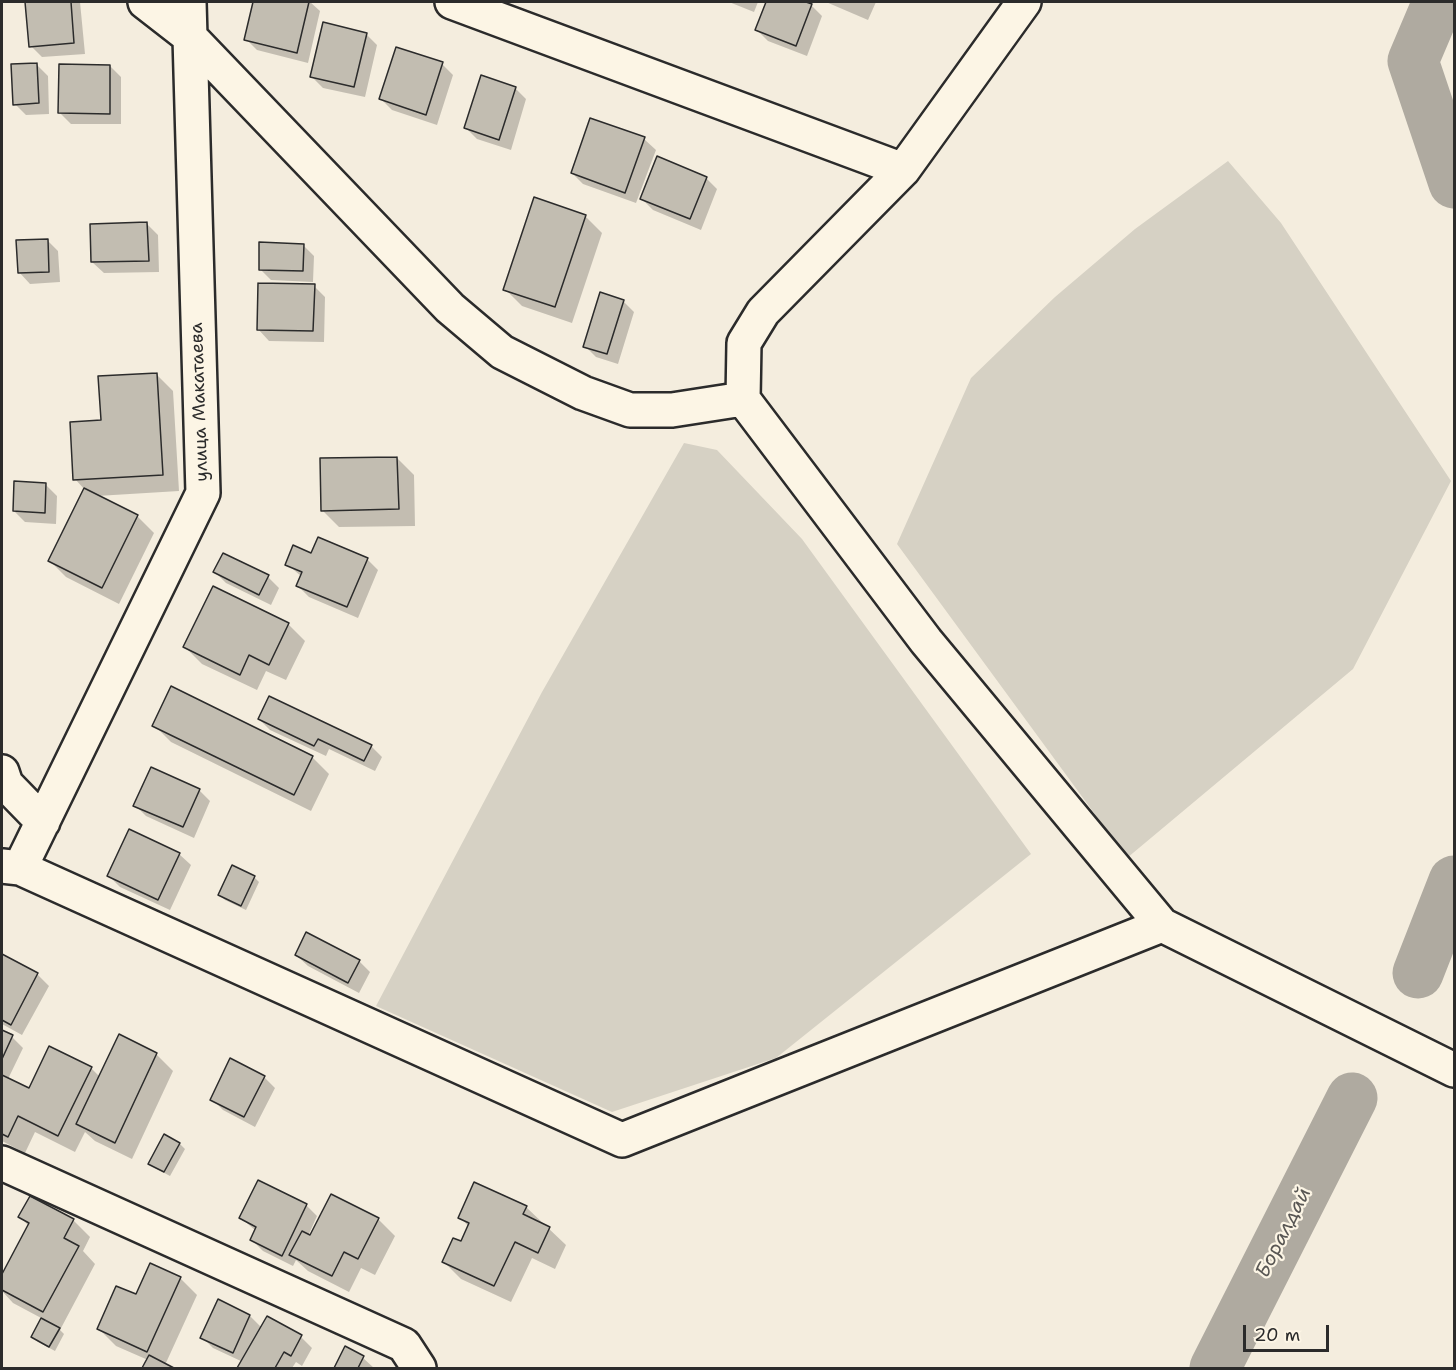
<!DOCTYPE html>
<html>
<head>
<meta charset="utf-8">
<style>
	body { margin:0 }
	#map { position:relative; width:1456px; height:1370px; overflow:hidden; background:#f4edde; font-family:"Shantell Sans",sans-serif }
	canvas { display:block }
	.frame { position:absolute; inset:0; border:3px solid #2b2b2b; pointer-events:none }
	.scale { position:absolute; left:1243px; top:1325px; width:86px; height:27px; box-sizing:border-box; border:3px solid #2b2b2b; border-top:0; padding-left:8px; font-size:18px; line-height:21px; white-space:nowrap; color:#2b2b2b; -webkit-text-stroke:4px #fcf5e5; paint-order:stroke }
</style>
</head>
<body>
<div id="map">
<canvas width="1456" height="1370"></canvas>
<div class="frame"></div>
<div class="scale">20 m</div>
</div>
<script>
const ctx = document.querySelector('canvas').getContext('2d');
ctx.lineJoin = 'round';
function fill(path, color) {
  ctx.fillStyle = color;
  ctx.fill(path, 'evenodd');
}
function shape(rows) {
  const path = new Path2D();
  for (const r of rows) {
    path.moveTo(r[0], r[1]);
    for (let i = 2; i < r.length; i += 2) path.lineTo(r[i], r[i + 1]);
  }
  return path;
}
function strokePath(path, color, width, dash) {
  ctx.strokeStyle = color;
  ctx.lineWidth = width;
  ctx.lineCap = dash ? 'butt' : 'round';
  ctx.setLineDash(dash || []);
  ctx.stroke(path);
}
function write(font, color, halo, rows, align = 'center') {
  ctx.font = font + ' "Shantell Sans",sans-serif';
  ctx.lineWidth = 4.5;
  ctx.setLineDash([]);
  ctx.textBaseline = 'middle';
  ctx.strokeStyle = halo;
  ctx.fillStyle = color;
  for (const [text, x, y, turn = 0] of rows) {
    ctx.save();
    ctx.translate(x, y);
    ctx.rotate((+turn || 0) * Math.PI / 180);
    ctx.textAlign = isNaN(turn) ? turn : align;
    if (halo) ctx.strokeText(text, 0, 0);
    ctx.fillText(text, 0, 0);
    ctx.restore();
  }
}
fill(shape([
	[1228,161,1281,223,1451,481,1353,669,1127,858,897,544,971,378,1055,297,1135,229],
	[684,443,717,450,802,539,1031,854,776,1058,612,1112,376,1006,542,692]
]), '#d6d1c4');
fill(shape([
	[27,2,80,2,85,54,42,57,31,46],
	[255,2,310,2,320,11,308,63,257,50,246,39],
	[729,2,758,2,754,12],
	[768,2,802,2,811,5,822,16,807,56,768,41,757,30],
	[826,2,876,2,868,20],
	[366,34,377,45,365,97,323,88,312,77],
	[442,64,453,75,437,125,392,110,381,99],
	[37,65,48,76,49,114,26,115,15,104],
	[110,66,121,77,121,124,71,124,60,113],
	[515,88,526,99,511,150,477,139,466,128],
	[644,139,656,150,636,203,583,184,572,173],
	[706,178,717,189,701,230,653,210,642,199],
	[585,216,602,233,572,323,522,306,505,289],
	[147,224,158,235,159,272,104,273,92,262],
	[47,240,58,251,60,282,30,284,19,272],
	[303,245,314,256,313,282,271,280,260,269],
	[314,286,325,297,324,342,269,341,258,329],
	[623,301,634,312,618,364,596,357,585,346],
	[156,374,173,391,179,491,97,496,138,517,154,533,119,604,66,577,50,561,85,490,75,479,102,422],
	[397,458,414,475,415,526,339,527,322,510],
	[46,485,57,496,56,524,25,522,14,511],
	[312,554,367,559,378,570,358,618,309,597,298,586,302,577,287,564],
	[215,572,268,577,279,588,271,605,226,583],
	[213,588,288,624,305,641,286,680,266,671,257,690,202,664,185,647],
	[259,719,371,746,382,757,375,771,329,749,326,756,270,730],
	[154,725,312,757,329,774,311,811,171,742],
	[199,790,210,801,194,838,146,816,135,805],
	[179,854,191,865,170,910,120,887,109,876],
	[254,877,259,882,246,910,225,900,220,895],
	[2,955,38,975,49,986,22,1035,2,1024],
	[296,955,359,961,370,972,359,993,308,966],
	[2,1032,12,1037,23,1048,8,1079,29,1090,91,1068,100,1077,156,1054,173,1071,132,1159,95,1141,85,1132,75,1152,35,1132,25,1153,2,1141],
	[264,1077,275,1088,255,1127,223,1110,212,1099],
	[165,1136,180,1144,185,1149,170,1176,155,1168,150,1163],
	[306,1205,317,1216,308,1236,378,1219,395,1236,375,1275,361,1268,349,1292,308,1271,296,1260,293,1266,263,1251,252,1240,256,1231,241,1218],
	[526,1207,566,1245,555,1269,532,1258,511,1302,461,1279,444,1262,462,1243,469,1227,460,1217],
	[20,1217,73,1220,90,1237,83,1251,95,1264,60,1330,64,1334,55,1351,38,1342,33,1337,43,1319,13,1303,2,1291,2,1277,29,1226],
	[180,1278,197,1295,165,1365,171,1368,144,1368,148,1360,116,1346,99,1329,136,1296],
	[219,1301,250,1316,262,1328,268,1318,301,1337,312,1348,302,1366,296,1362,292,1368,239,1368,243,1362,213,1348,202,1337],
	[345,1349,363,1358,374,1368,335,1368]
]), '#0003');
strokePath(shape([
	[1438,2,1413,61,1454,183],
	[1418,973,1454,881],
	[1215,1368,1352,1098]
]), '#afaaa0', 51);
const building = shape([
	[25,2,71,2,74,43,29,47,25,2],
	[253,2,309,2,297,53,244,40,253,2],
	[766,2,806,2,812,4,796,46,755,30,766,2],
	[323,22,367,33,354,87,310,77,323,22],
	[396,47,443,62,426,115,379,99,396,47],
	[37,63,39,103,13,105,11,64,37,63],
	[59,64,110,65,110,114,58,113,59,64],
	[481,75,516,87,499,140,464,128,481,75],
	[590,118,645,137,625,193,571,173,590,118],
	[657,156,707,177,690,219,640,199,657,156],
	[534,197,586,215,555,307,503,290,534,197],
	[147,222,149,261,91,262,90,224,147,222],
	[48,239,49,272,18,273,16,240,48,239],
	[259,242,304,244,303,271,259,270,259,242],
	[258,283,315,284,313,331,257,330,258,283],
	[600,292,624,300,607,354,583,347,600,292],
	[157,373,163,475,73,480,70,422,101,420,98,376,157,373],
	[397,457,399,509,321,511,320,458,397,457],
	[14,481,46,483,45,513,13,511,14,481],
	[84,488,138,515,102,588,48,561,84,488],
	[318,537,368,558,347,607,296,586,302,572,285,565,293,545,311,553,318,537],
	[223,553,269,575,259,595,213,572,223,553],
	[213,586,289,623,269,665,249,655,240,675,183,647,213,586],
	[171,686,313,756,294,795,152,726,171,686],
	[269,696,372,745,364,761,318,739,314,746,258,719,269,696],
	[151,767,200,789,183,827,133,806,151,767],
	[129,829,180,853,158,900,107,876,129,829],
	[232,865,255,876,241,906,218,895,232,865],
	[306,932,360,960,348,983,295,955,306,932],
	[2,954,38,973,11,1025,2,1020,2,954],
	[2,1030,13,1035,2,1059,2,1030],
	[119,1034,157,1053,115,1143,76,1124,119,1034],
	[49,1046,92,1067,58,1136,18,1116,8,1137,2,1134,2,1075,29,1088,49,1046],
	[230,1058,265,1076,244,1117,210,1100,230,1058],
	[164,1134,180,1143,164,1172,148,1164,164,1134],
	[258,1180,307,1204,282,1256,250,1240,256,1227,239,1218,258,1180],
	[474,1182,527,1206,523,1214,550,1227,538,1253,515,1242,494,1286,442,1262,453,1238,461,1241,469,1223,458,1218,474,1182],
	[331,1194,379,1218,358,1259,344,1252,332,1276,289,1255,302,1231,310,1235,331,1194],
	[30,1196,74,1219,64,1238,79,1246,43,1312,2,1290,2,1274,29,1223,18,1217,30,1196],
	[150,1263,181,1277,147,1352,97,1329,116,1286,136,1294,150,1263],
	[218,1299,250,1315,233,1353,200,1338,218,1299],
	[267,1316,302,1335,291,1356,284,1352,275,1368,237,1368,267,1316],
	[41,1318,60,1328,49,1347,31,1337,41,1318],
	[345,1346,364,1356,358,1368,334,1368,345,1346],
	[149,1355,174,1368,142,1368,149,1355]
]);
fill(building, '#c2bdb1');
strokePath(building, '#2b2b2b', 1.5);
const minor = shape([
	[145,2,190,37,450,308,502,352,583,393,630,410,672,410,743,399],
	[452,2,903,170],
	[1024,2,903,170,763,312,744,343,743,399,926,641,1162,925,1454,1070],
	[2,772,6,784,43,822],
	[2,866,20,868,622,1140,1162,925],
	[20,868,203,493,189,2],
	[2,1163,404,1345,419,1368]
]);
strokePath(minor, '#2b2b2b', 38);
strokePath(minor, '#fcf5e5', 33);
write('18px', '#2b2b2b', '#fcf5e5', [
	["улица Макатаева",200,402,-92]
]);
write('italic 20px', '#595754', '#fcf5e5', [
	["Боралдай",1284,1233,-63]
]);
</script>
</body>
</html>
